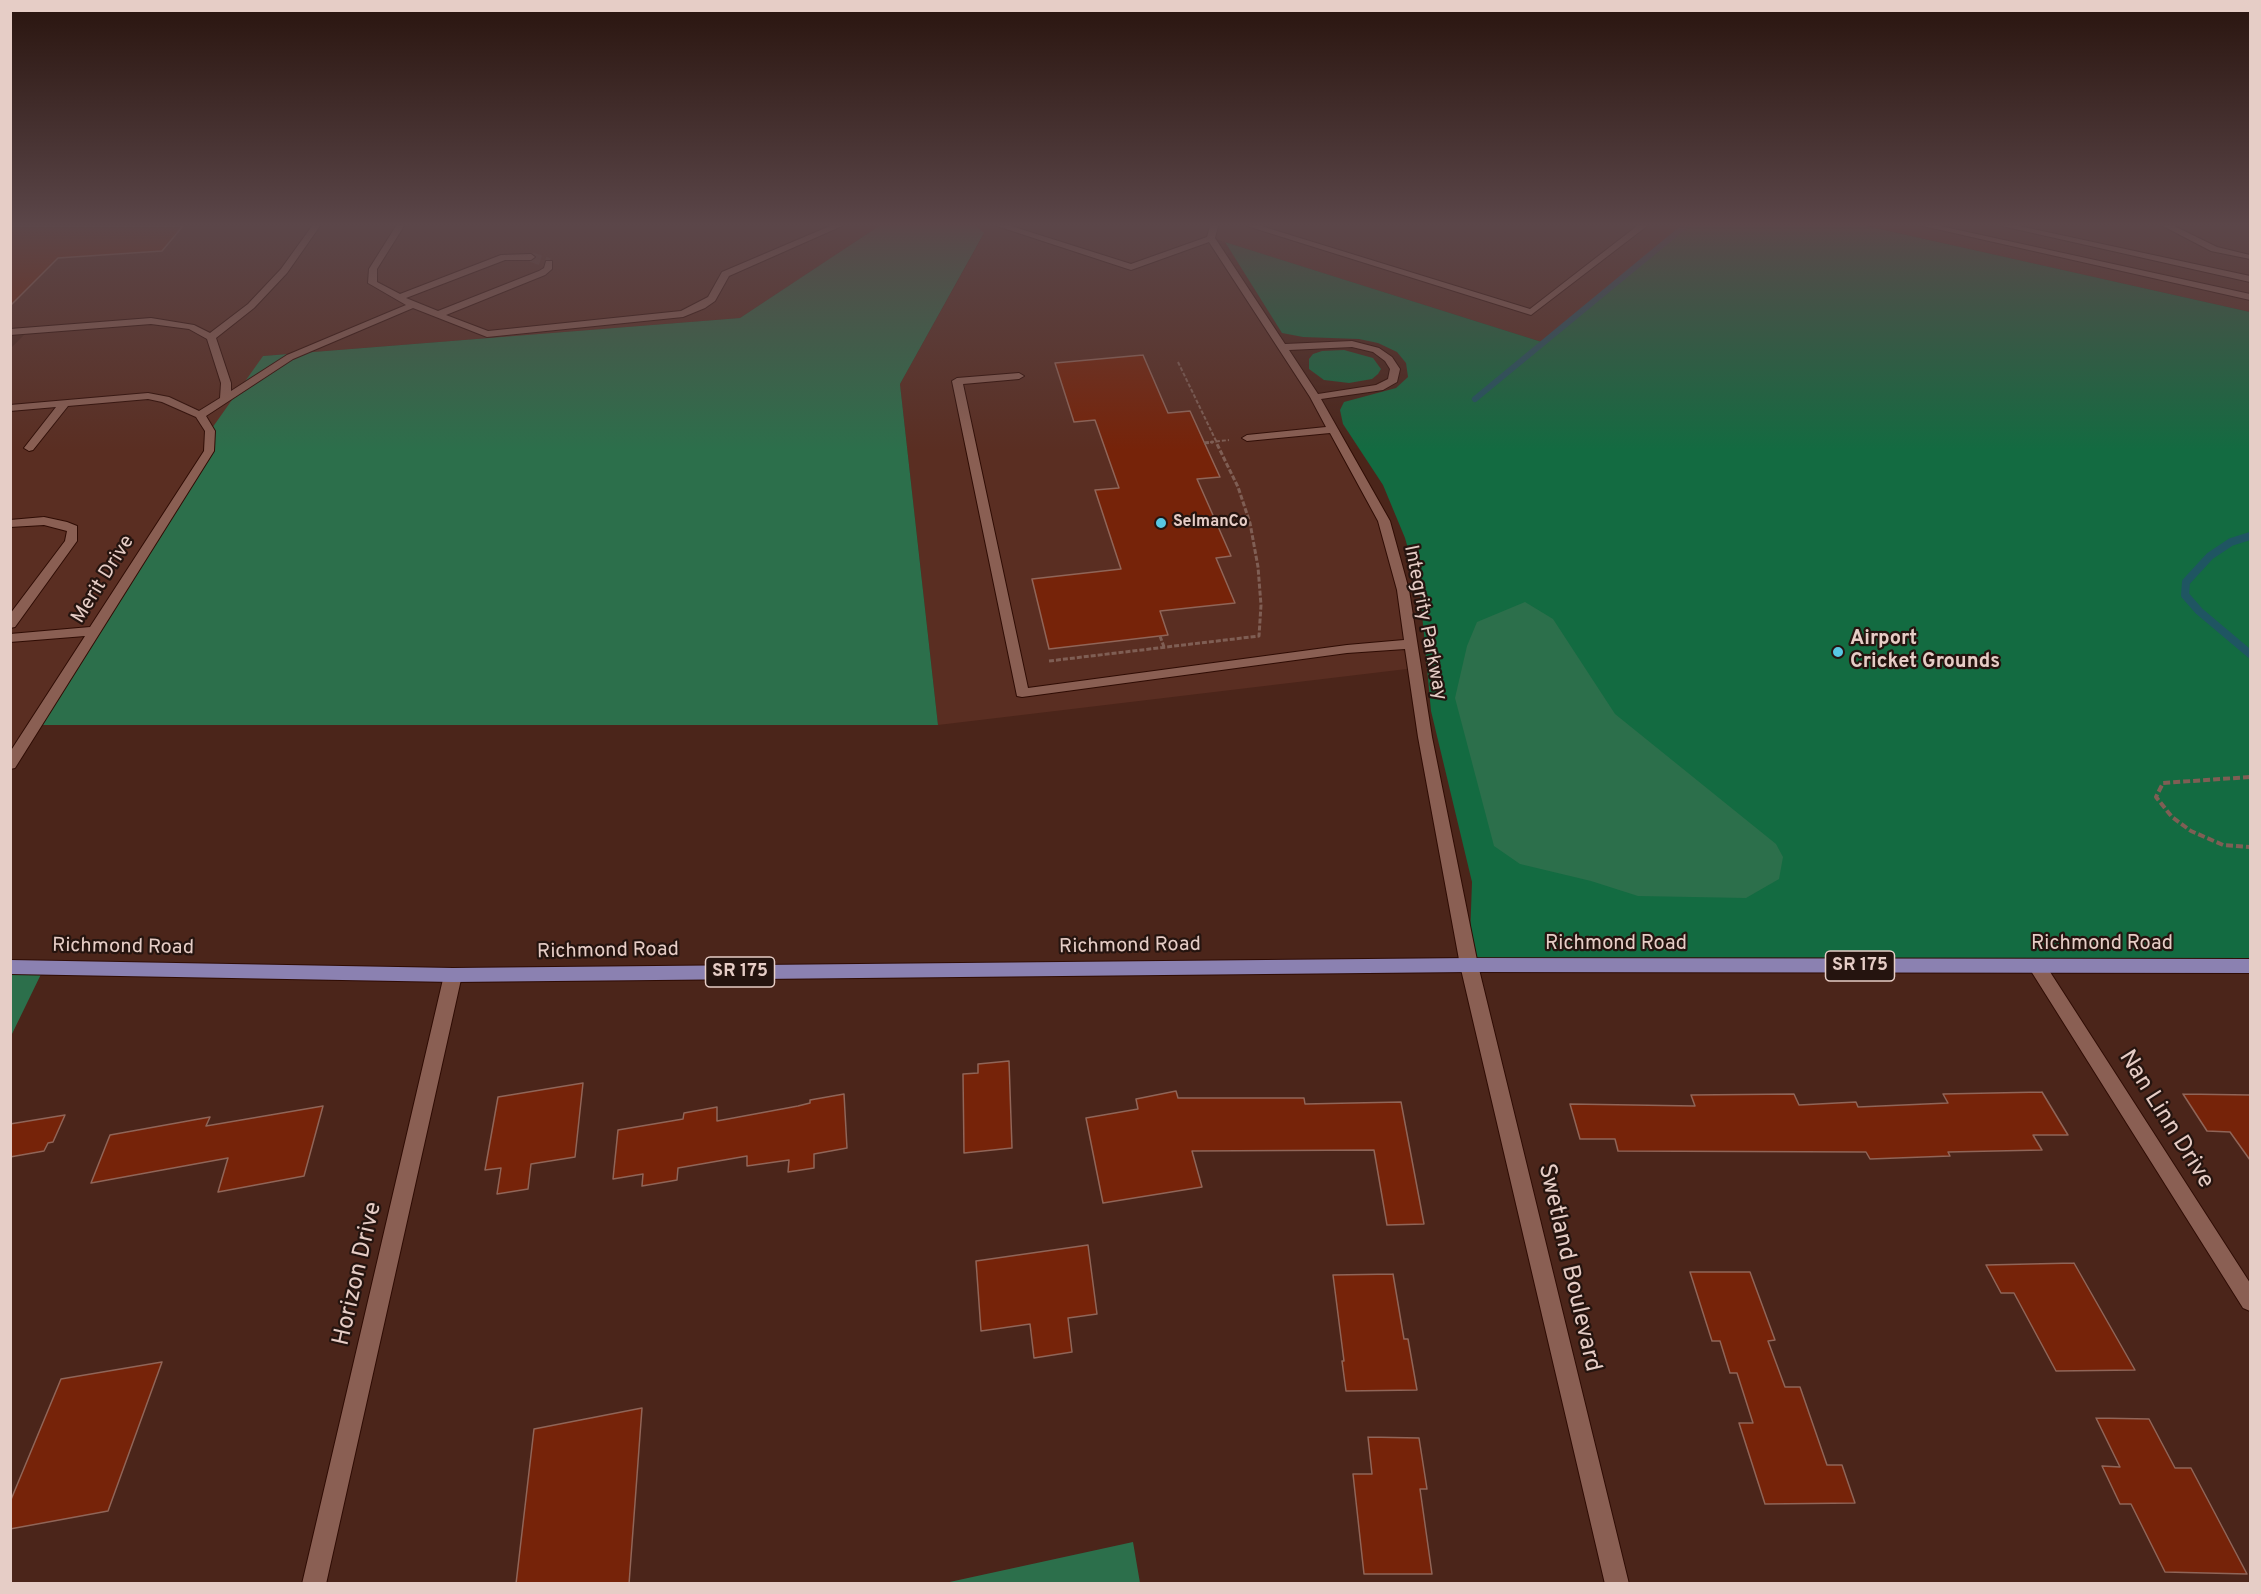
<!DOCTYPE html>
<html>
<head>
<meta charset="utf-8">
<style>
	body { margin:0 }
	#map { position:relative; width:2261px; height:1594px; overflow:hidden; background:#4b251a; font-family:Overpass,sans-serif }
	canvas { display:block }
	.frame { position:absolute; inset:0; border:12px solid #e6cdc6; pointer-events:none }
</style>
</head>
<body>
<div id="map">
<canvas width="2261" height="1594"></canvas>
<div class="frame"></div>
</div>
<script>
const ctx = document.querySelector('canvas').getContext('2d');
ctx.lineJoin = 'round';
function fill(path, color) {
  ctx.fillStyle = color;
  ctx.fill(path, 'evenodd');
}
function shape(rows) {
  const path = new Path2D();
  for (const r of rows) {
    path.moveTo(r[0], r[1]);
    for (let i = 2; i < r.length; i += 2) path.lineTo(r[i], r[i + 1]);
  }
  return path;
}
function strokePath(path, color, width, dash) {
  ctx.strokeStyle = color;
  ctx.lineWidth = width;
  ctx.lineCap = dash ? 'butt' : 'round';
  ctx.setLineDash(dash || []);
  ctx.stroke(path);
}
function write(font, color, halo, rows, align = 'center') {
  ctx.font = font + ' Overpass,sans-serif';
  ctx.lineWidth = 4.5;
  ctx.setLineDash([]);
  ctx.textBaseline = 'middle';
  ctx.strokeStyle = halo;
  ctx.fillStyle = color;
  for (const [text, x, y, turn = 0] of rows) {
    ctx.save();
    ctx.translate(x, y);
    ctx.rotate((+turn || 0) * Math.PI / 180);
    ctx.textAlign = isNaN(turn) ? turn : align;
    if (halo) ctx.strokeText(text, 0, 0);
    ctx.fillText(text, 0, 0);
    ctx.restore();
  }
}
fill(shape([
	[11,226,879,226,740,318,263,356,209,451,11,764,10,349,28,331,11,332],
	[976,226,1688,226,1545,343,1212,238,1281,347,1384,521,1415,668,938,725,900,384,984,234],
	[1867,226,2250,226,2250,312]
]), '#5a2e22');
fill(shape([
	[1688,226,1867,226,2250,312,2250,966,1469,965,1472,882,1431,711,1420,592,1405,538,1383,485,1343,424,1340,410,1344,402,1396,388,1408,377,1406,363,1397,352,1378,343,1359,339,1303,337,1282,333,1225,242,1545,343],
	[1344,350,1373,358,1381,369,1378,374,1372,379,1349,383,1324,380,1309,369,1309,359,1313,354,1322,351]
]), '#136b41');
fill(shape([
	[879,226,976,226,984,233,900,384,938,725,35,725,209,451,210,431,263,356,740,318],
	[1525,602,1553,619,1615,714,1776,844,1783,857,1779,879,1746,898,1638,896,1591,881,1520,864,1494,846,1455,698,1467,646,1477,622],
	[10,967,44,968,11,1036,10,1036],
	[1133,1542,1140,1583,945,1583]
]), '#2c6f4b');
strokePath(shape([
	[1475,399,1685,226]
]), '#1f5562', 6);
strokePath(shape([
	[2250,536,2231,542,2210,556,2186,582,2185,595,2199,611,2250,654]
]), '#1f5562', 8);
const building = shape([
	[10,226,183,226,162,251,58,258,10,306,10,226],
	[1143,355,1168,413,1190,411,1220,477,1197,479,1231,556,1216,558,1235,603,1160,611,1168,635,1049,649,1032,579,1121,569,1095,490,1119,488,1095,420,1074,422,1055,363,1143,355],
	[1009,1061,1012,1148,964,1153,963,1074,978,1073,978,1064,1009,1061],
	[583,1083,575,1157,531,1164,528,1189,497,1194,501,1168,485,1170,498,1097,583,1083],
	[1176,1091,1178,1098,1304,1098,1305,1104,1401,1102,1424,1224,1387,1225,1374,1150,1192,1151,1202,1187,1103,1203,1086,1118,1138,1109,1136,1099,1176,1091],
	[2042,1092,2068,1135,2033,1135,2042,1150,1948,1152,1950,1156,1870,1159,1866,1152,1618,1151,1615,1139,1580,1139,1570,1104,1695,1106,1691,1095,1794,1094,1799,1105,1856,1102,1858,1107,1948,1103,1943,1094,2042,1092],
	[844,1094,847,1148,814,1154,814,1168,788,1172,789,1160,747,1166,747,1156,678,1168,677,1180,642,1186,643,1174,613,1179,618,1130,683,1119,684,1113,717,1107,717,1121,798,1106,810,1103,810,1100,844,1094],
	[2183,1094,2250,1095,2250,1160,2230,1132,2207,1131,2183,1094],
	[323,1106,304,1176,218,1192,228,1158,91,1183,110,1135,210,1117,206,1126,323,1106],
	[65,1115,53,1142,48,1143,44,1151,10,1157,10,1124,65,1115],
	[1088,1245,1097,1314,1068,1318,1072,1352,1034,1358,1030,1324,981,1331,976,1261,1088,1245],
	[2074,1263,2135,1370,2056,1371,2014,1293,2001,1293,1986,1265,2074,1263],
	[1690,1272,1750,1272,1775,1340,1768,1341,1785,1387,1800,1387,1827,1465,1842,1465,1855,1503,1765,1504,1739,1423,1753,1423,1737,1373,1730,1373,1720,1341,1712,1341,1690,1272],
	[1393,1274,1404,1339,1408,1339,1417,1390,1346,1391,1342,1361,1344,1361,1333,1275,1393,1274],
	[162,1362,108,1511,10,1529,10,1502,61,1379,162,1362],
	[642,1408,629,1584,516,1584,534,1429,642,1408],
	[2096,1418,2149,1419,2175,1468,2191,1468,2247,1574,2165,1572,2131,1504,2120,1504,2102,1466,2120,1467,2096,1418],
	[1368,1437,1419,1438,1427,1489,1420,1489,1432,1574,1364,1574,1353,1474,1372,1474,1368,1437]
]);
fill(building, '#762309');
strokePath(building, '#906558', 1.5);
strokePath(shape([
	[531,257,549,263]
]), '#623e34', 10, [10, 4.5]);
const minor = shape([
	[312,226,320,226,287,273,254,308,216,338,231,383,231,391,287,355,406,305,368,283,369,269,396,226,404,226,377,269,377,282,400,294,501,255,531,254,535,257,531,260,505,260,406,298,438,311,539,271,544,268,546,261,552,261,552,269,545,275,446,315,488,331,681,311,708,297,722,272,830,226,842,226,729,276,715,301,705,308,683,317,487,337,413,308,293,359,206,416,215,431,214,451,15,768,10,769,10,752,85,636,10,642,10,634,90,627,204,451,205,431,196,417,162,402,148,399,68,406,33,450,29,451,24,448,56,407,10,411,10,405,148,393,169,397,199,411,220,398,221,383,207,339,189,329,151,324,10,335,10,329,151,318,194,325,210,333,248,304,281,269,312,226],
	[997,226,1011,226,1131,264,1207,237,1210,226,1218,226,1215,238,1285,344,1352,341,1379,348,1392,357,1400,369,1397,382,1383,390,1321,399,1390,521,1409,590,1432,737,1478,965,1629,1584,1605,1584,1460,965,1418,737,1405,649,1347,653,1022,697,1017,696,952,381,957,378,1019,373,1024,376,1019,379,963,384,1028,688,1347,645,1404,640,1397,590,1378,521,1330,433,1247,441,1242,438,1247,435,1326,427,1310,397,1209,242,1131,270,997,226],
	[1352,347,1373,352,1385,361,1390,369,1388,379,1376,385,1318,394,1289,350,1352,347],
	[1247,226,1261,226,1530,309,1637,226,1647,226,1531,315,1247,226],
	[1923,226,1940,226,2250,294,2250,300,1923,226],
	[2002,226,2019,226,2250,276,2250,282,2002,226],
	[2163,226,2174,226,2217,247,2250,255,2250,259,2211,251,2163,226],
	[44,517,67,522,77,526,77,541,15,627,10,628,10,614,65,541,67,531,44,525,10,527,10,520,44,517],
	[2037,959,2043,961,2250,1283,2250,1311,2243,1308,2031,971,2028,966,2031,961,2037,959],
	[453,968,459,970,462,975,326,1584,302,1584,444,975,447,970,453,968]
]);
const major = shape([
	[1469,958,2250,959,2250,973,1469,972,453,982,10,974,10,960,453,968,1469,958]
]);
strokePath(minor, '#2f0c04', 2);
strokePath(major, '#2f0c04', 2);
strokePath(shape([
	[1178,362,1217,443],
	[1204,443,1229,440]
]), '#7f5e54', 2, [4, 2]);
strokePath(shape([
	[1204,443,1213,442],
	[1160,636,1164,647],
	[1049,661,1259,636,1261,605,1258,567,1250,523,1238,487,1216,442]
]), '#7f5e54', 3, [5, 2]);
strokePath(shape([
	[2250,777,2163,783,2156,797,2172,817,2191,831,2223,845,2250,847]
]), '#7f5e54', 4, [7, 3]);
fill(minor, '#8a5f53');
fill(major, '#8b81b1');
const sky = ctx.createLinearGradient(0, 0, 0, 450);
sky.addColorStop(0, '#29140e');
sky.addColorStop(0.5, '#5b4649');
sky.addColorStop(1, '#5b464900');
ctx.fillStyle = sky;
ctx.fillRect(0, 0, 2261, 450);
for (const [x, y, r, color] of [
	[1161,523,6,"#58c8e4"],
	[1838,652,6,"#58c8e4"]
]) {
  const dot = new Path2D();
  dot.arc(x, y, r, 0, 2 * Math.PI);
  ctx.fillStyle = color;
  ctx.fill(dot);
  strokePath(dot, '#25140f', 2);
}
write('bold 16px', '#e6cdc6', '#25140f', [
	["SelmanCo",1173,523]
], 'left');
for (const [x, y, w] of [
	[1860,966,69],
	[740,972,69]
]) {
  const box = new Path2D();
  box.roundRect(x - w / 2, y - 15, w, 30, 4.5);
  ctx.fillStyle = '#25140f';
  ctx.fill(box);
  strokePath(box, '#e6cdc6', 1.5);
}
write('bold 18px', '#e6cdc6', null, [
	["SR 175",1860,966],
	["SR 175",740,972]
]);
write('20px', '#e6cdc6', '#25140f', [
	["Merit Drive",104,580,-58],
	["Integrity Parkway",1424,623,79],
	["Richmond Road",1616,945],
	["Richmond Road",2102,945],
	["Richmond Road",1130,947,-1],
	["Richmond Road",123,948,1],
	["Richmond Road",608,952,-1]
]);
write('bold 20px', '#e6cdc6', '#25140f', [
	["Airport",1850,640],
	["Cricket Grounds",1850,663]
], 'left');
write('24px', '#e6cdc6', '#25140f', [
	["Nan Linn Drive",2165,1120,58],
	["Swetland Boulevard",1568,1268,77],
	["Horizon Drive",359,1274,-77]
]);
</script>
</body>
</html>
